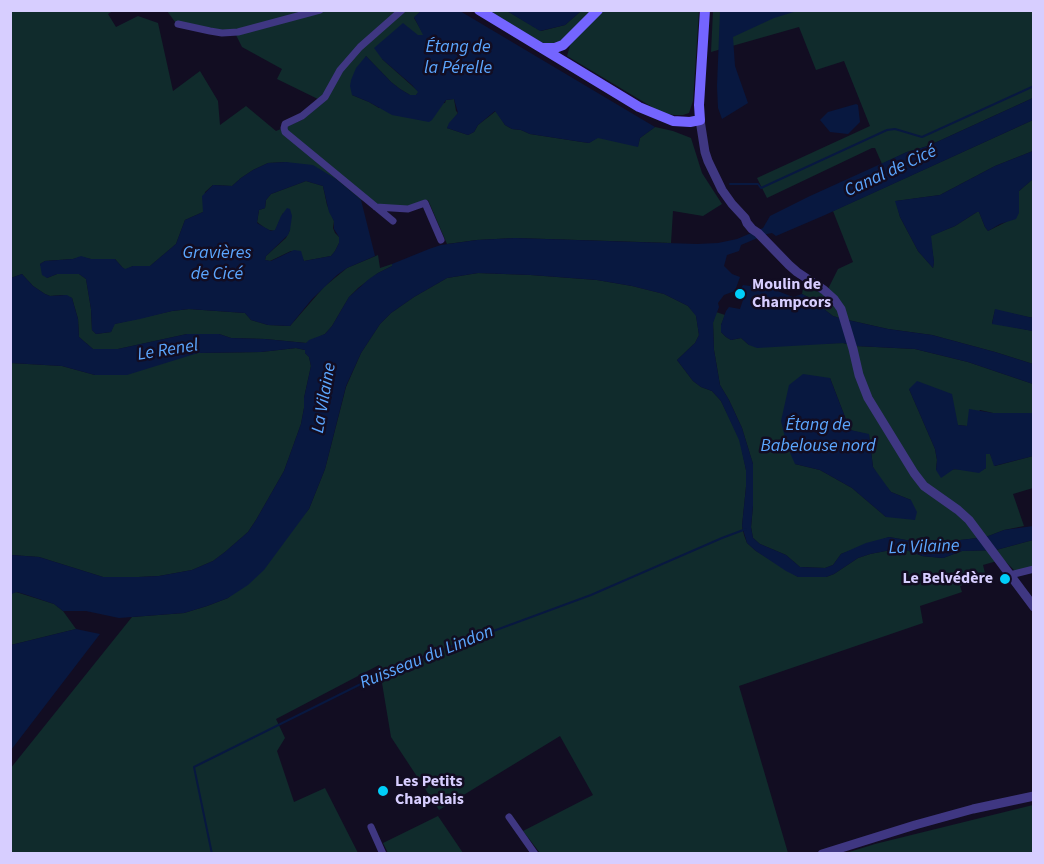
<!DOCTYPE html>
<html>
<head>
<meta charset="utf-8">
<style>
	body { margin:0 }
	#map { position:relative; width:1044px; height:864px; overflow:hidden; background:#120d22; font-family:"Source Sans 3",sans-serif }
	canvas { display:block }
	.frame { position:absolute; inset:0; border:12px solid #d7ceff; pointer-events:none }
</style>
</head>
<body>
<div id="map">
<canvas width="1044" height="864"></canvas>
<div class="frame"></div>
</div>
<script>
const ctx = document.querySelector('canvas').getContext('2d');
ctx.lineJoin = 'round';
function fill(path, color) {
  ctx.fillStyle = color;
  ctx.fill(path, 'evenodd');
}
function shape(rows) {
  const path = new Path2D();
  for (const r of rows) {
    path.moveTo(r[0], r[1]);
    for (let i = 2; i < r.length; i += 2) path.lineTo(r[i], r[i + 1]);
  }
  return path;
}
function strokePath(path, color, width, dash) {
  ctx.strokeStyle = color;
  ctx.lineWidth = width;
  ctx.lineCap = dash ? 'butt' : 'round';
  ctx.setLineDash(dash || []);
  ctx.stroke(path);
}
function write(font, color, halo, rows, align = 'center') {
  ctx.font = font + ' "Source Sans 3",sans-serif';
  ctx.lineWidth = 5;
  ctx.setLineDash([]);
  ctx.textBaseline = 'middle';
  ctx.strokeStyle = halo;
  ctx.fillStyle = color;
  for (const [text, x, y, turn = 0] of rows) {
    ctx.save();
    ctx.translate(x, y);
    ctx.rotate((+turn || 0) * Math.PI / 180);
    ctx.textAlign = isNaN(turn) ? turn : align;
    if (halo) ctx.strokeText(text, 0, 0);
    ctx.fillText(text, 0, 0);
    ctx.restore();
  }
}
fill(shape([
	[11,11,113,11,108,14,116,27,138,16,158,23,173,91,200,71,218,101,220,125,246,106,276,131,302,120,324,102,277,79,282,69,242,47,236,35,178,26,167,11,421,11,414,18,424,35,418,35,382,59,419,92,416,95,410,95,400,89,391,82,366,56,352,95,369,102,379,108,445,103,446,100,454,99,456,111,458,113,447,128,468,135,474,132,478,125,496,111,505,125,512,129,521,130,530,134,582,142,589,143,598,137,638,146,640,138,655,127,673,131,691,138,702,173,722,204,703,216,673,211,671,243,515,238,477,240,447,244,428,200,406,207,375,204,361,200,336,179,286,162,268,163,253,170,241,178,232,186,213,185,205,192,203,212,185,220,176,244,150,266,133,266,125,270,122,267,115,259,91,259,81,257,73,259,45,261,40,264,47,278,57,274,79,274,86,279,91,309,92,330,96,334,111,332,114,324,172,311,189,309,245,313,251,320,268,325,290,326,324,287,347,268,378,255,380,268,392,264,392,266,378,273,358,288,349,297,332,326,325,334,306,343,265,339,231,338,219,334,187,334,118,349,93,349,79,337,78,319,72,298,62,295,50,296,45,294,33,286,22,274,11,278],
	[488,11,507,11,541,31,565,25,581,11,593,11,562,41,546,45],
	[603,11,699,11,693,101,689,113,683,115,674,115,662,113,567,56,571,42],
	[713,11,1033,11,1033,98,928,146,907,152,882,164,875,148,872,148,767,198,757,178,870,126,844,61,816,70,799,27,711,52],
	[1033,120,1033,151,995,166,940,195,896,201,900,217,918,251,933,268,934,262,930,236,955,226,977,212,979,212,985,227,988,231,1006,222,1019,209,1019,191,1033,179,1033,318,995,310,992,323,1033,331,1033,364,995,352,932,335,888,329,839,318,833,316,808,297,802,294,804,283,825,295,838,269,853,262,833,211],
	[306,181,323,186,327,205,334,221,333,228,335,233,339,237,339,243,335,251,331,256,304,261,301,255,291,251,270,261,265,260,266,256,286,238,290,230,283,213,275,231,269,230,265,228,257,222,259,210,265,208,266,200,271,194],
	[478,273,531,275,597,280,632,286,664,294,688,306,696,315,699,335,695,343,677,360,693,381,701,387,712,391,721,401,740,440,746,470,746,487,742,526,744,535,747,543,756,551,798,577,826,577,834,574,858,558,870,554,896,549,904,549,922,556,943,558,962,551,996,550,1033,540,1033,568,1015,571,1002,558,997,561,983,565,986,577,960,586,962,592,920,606,923,623,739,686,788,853,540,853,523,831,593,795,560,736,439,810,391,737,379,665,276,719,285,738,277,751,294,802,325,788,358,853,11,853,10,769,132,617,184,613,207,606,228,598,309,509,325,469,346,387,361,353,380,324,391,313,414,297,447,278],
	[716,312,725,315,721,325,721,332,726,337,731,340,741,338,749,345,843,343,856,346,915,349,968,362,1033,384,1033,413,993,413,980,410,967,426,958,425,909,389,935,449,937,460,936,470,962,469,979,472,986,468,985,454,990,454,995,466,1033,456,1033,488,1013,494,1024,526,1004,530,986,537,952,541,906,540,889,537,841,554,833,565,825,568,800,567,786,555,760,544,753,538,751,527,753,506,753,464,742,428,729,400,720,385,714,350,713,322],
	[830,378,850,430,869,435,873,467,880,479,891,492,911,500,886,517,852,488,820,470,795,464],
	[296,348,305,350,305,353,309,357,311,366,304,398,304,408,301,424,284,471,256,520,248,532,225,552,213,561,192,570,159,576,139,577,103,577,39,557,11,555,11,363,62,366,95,375,198,353,261,352],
	[16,592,54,604,63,611,76,629,11,645,10,594],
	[1033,805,1033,853,846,853,875,844],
	[438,816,463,853,388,853,383,843]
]), '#102b2c');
fill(shape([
	[421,11,460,11,655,127,640,138,638,147,598,138,589,143,582,142,530,134,521,130,512,129,505,125,495,111,478,125,474,132,468,135,447,128,449,123,458,113,454,99,446,100,432,120,429,122,392,115,369,102,352,95,350,86,351,80,356,68,366,56,391,82,400,89,410,95,416,95,418,92,412,85,382,59,374,48,403,23,418,35,423,35,414,17],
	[507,11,581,11,565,25,540,31],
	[720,11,797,11,774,18,733,37,735,66,748,103,722,119,718,108,717,86],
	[1033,98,1033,120,825,215,776,236,772,233,767,234,741,245,739,251,727,255,724,266,732,274,740,277,735,291,724,295,718,303,719,307,713,323,714,350,720,385,729,400,742,428,753,464,753,506,751,527,753,538,760,544,786,555,800,567,825,568,833,565,841,554,866,543,889,537,906,540,952,541,986,537,1004,530,1033,526,1033,540,996,550,962,551,943,558,922,556,904,549,896,549,870,554,858,558,834,574,826,577,798,577,786,571,756,551,747,543,742,526,746,487,746,470,739,440,721,401,712,391,701,387,693,381,677,360,695,343,699,335,696,316,688,306,664,294,632,286,597,280,531,275,478,273,447,278,414,297,391,313,380,324,361,353,346,386,325,469,309,509,264,570,248,585,228,598,207,606,184,613,119,618,86,611,63,611,54,604,27,595,17,592,11,594,11,555,39,557,103,577,139,577,159,576,192,570,213,561,225,552,248,532,256,520,284,471,301,424,304,408,304,398,311,366,309,357,305,353,305,350,296,348,261,352,198,353,127,375,95,375,62,366,11,363,11,278,22,274,33,286,45,294,50,296,67,295,72,298,78,319,79,337,93,349,118,349,187,334,219,334,231,338,265,339,306,343,309,340,325,334,332,326,349,297,369,279,378,273,392,266,392,264,429,249,441,245,477,240,515,238,697,244,718,243,737,239,763,228,770,216,810,196,907,152,928,146],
	[856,104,858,105,860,122,848,134,830,132,820,120,828,112],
	[1033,151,1033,179,1019,191,1019,213,1016,219,1000,224,988,231,985,227,979,212,977,212,955,226,931,236,934,262,933,268,918,251,900,217,895,201,940,195,995,166],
	[286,162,313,165,336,179,361,200,375,256,347,268,337,275,312,299,290,326,268,325,251,320,245,313,189,309,172,311,140,319,115,324,111,332,96,334,92,330,91,309,86,279,79,274,57,274,47,278,42,275,40,264,45,261,73,259,81,256,91,259,115,259,122,267,125,269,133,266,150,266,176,244,185,220,203,212,202,196,213,185,232,186,241,178,253,170,268,163],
	[306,181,323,186,329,212,334,221,334,229,339,237,339,243,335,251,331,256,304,261,301,251,294,250,271,261,265,260,266,256,288,235,290,230,292,216,290,209,287,208,281,216,275,230,271,231,257,223,259,210,265,208,266,200,271,194],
	[752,281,793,297,802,294,808,297,833,316,839,318,888,329,932,335,995,352,1033,364,1033,384,968,362,915,349,856,346,843,343,757,348,749,345,741,338,731,340,726,337,721,332,721,325,726,311,729,307,740,309,746,291,741,288,743,285,750,286],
	[995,309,1033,318,1033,331,992,324],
	[803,374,830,378,850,430,869,434,873,467,891,492,911,500,917,512,915,520,886,517,852,488,820,470,795,464,787,446,781,421,789,385],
	[917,381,952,394,958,425,967,426,969,409,993,413,1033,413,1033,456,994,466,990,454,986,454,986,468,979,473,954,469,941,478,936,470,937,460,935,449,909,389],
	[76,629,100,634,11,750,11,645]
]), '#081840');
strokePath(shape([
	[730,184,758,184,761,188,887,130,895,129,922,137,1034,86],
	[212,854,194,767,393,668,591,595,722,538,746,529]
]), '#081840', 2);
strokePath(shape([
	[178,24,210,31,222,33,238,32,320,10],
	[376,207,408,209,425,203,441,240],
	[393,221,285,132,284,128,285,124,302,116,325,97,340,70,360,47,402,10],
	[1010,575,1034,569],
	[509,817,535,854],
	[371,827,383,854]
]), '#3f3782', 7);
strokePath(shape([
	[700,120,705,152,708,161,722,190,732,204,745,218,747,223,752,229,758,233,789,265,797,272,824,290,834,299,841,309,853,349,859,375,868,398,914,473,924,486,958,510,969,520,1034,607],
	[822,854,915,825,973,809,1034,796]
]), '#3f3782', 9);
strokePath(shape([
	[479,10,639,107,673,121,690,122,700,120,699,105,705,10],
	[542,48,555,48,563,45,598,10]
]), '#7465ff', 10);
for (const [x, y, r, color] of [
	[740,294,6,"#00cef9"],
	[1005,579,6,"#00cef9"],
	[383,791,6,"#00cef9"]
]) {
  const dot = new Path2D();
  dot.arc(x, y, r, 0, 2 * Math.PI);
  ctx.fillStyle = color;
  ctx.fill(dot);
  strokePath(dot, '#120d22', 2);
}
write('bold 16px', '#d7ceff', '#120d22', [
	["Moulin de",752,285],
	["Champcors",752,303],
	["Le Belvédère",993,579,"right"],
	["Les Petits",395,782],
	["Chapelais",395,800]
], 'left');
write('italic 18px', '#5ca7ff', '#120d22', [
	["Étang de",458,48],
	["la Pérelle",458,69],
	["Canal de Cicé",891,172,-25],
	["Gravières",217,254],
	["de Cicé",217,275],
	["Le Renel",168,351,-9],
	["La Vilaine",325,398,-80],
	["Étang de",818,426],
	["Babelouse nord",818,447],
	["La Vilaine",924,548,-2],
	["Ruisseau du Lindon",427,658,-22]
]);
</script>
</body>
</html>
